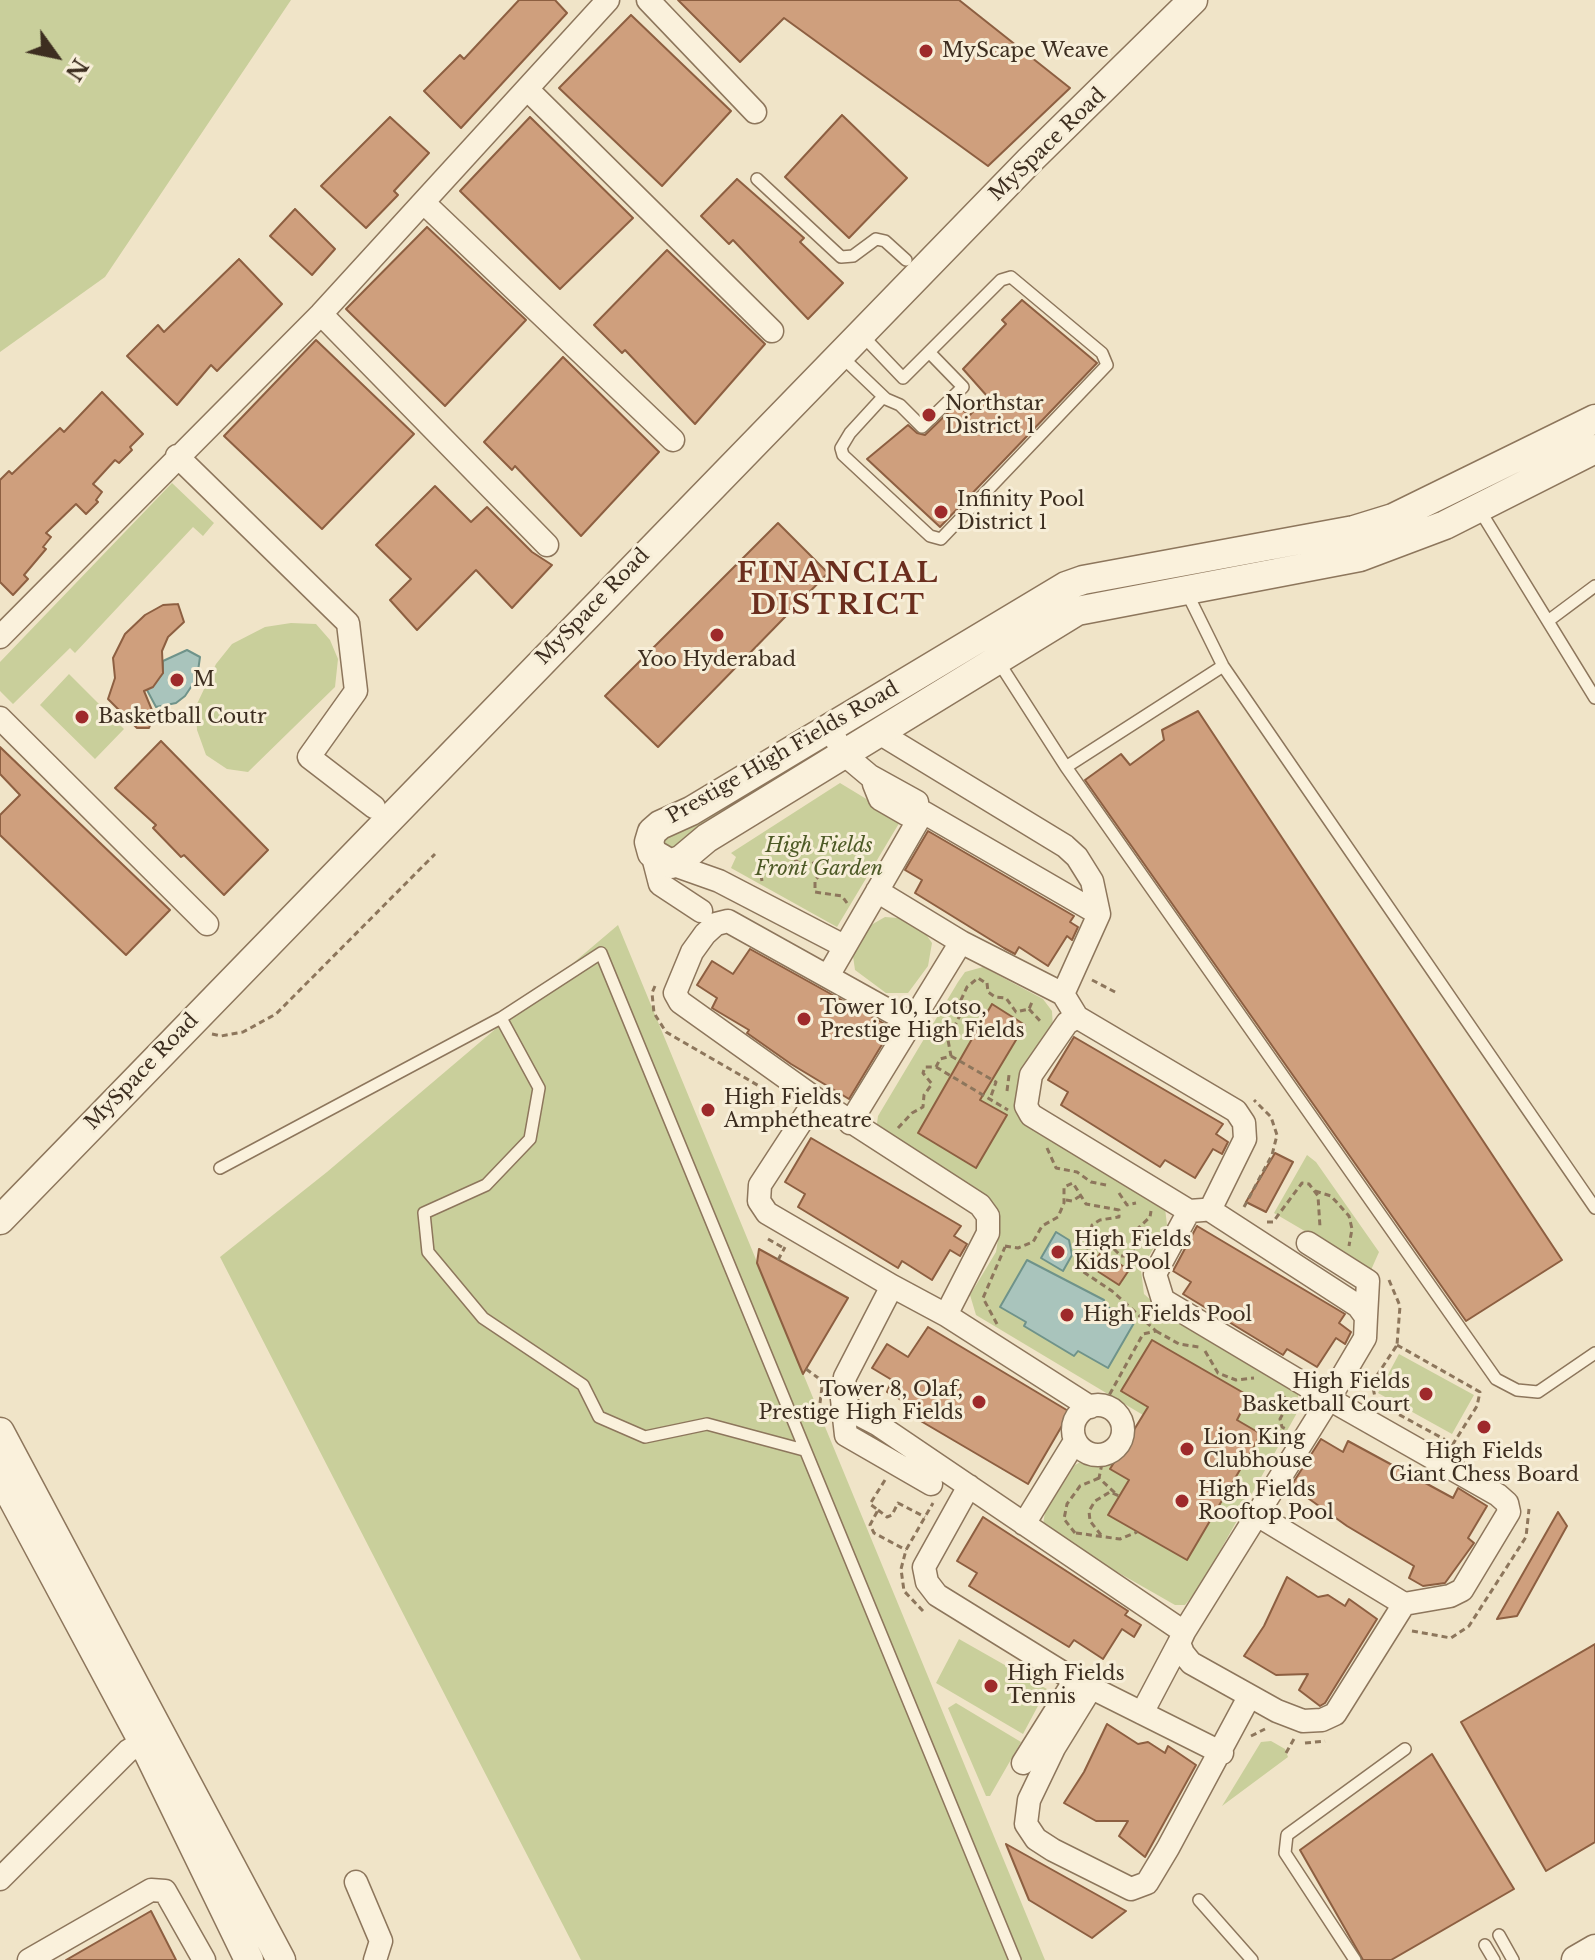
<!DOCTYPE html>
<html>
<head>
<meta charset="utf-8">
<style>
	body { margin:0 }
	#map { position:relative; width:1595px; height:1960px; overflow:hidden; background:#f0e4c8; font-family:"Libre Baskerville",serif }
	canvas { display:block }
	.north { position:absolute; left:16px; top:16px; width:80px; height:80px; -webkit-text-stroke:6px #f7eed8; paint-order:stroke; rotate:123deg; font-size:22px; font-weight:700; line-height:32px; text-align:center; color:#3d2e20 }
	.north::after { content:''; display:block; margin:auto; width:28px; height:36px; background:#3d2e20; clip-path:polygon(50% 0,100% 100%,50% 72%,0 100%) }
</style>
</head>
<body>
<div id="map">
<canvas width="1595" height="1960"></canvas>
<div class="north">N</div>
</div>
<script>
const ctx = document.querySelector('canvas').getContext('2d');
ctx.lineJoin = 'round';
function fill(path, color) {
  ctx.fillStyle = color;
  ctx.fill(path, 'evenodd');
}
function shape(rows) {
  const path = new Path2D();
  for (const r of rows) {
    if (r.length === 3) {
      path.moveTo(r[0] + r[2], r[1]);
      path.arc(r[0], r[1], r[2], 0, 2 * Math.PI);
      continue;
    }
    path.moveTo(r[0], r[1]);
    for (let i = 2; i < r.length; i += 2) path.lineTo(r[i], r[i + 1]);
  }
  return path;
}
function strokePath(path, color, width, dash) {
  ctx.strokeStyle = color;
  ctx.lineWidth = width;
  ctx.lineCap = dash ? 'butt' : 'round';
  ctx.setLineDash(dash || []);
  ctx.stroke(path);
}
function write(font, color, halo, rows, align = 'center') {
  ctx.font = font + ' "Libre Baskerville",serif';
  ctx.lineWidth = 6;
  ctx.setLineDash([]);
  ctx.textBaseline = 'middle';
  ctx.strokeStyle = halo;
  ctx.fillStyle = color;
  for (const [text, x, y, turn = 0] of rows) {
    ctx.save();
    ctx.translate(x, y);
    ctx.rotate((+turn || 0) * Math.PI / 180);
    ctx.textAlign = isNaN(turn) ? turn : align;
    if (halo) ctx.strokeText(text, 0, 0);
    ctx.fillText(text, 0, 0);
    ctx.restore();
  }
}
fill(shape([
	[0,0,291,0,105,277,0,352],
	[172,483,214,523,203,536,193,527,75,653,70,648,13,704,0,691,0,662],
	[291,623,316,624,330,640,338,659,335,687,248,772,227,769,206,755,197,730,196,706,216,664,232,644,265,627],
	[69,674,124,729,95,759,40,705],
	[819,750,823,758,673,853,659,843,673,829,681,831],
	[840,783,901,820,837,927,731,868,736,857,731,853],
	[885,917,898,918,923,930,932,943,928,966,908,993,886,993,855,970,853,956,856,947,871,925],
	[618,925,1045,1960,581,1960,220,1257,327,1172],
	[983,967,1043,999,1052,1011,1053,1029,1018,1086,1017,1109,1165,1208,1167,1225,1141,1270,1144,1294,1162,1310,1298,1393,1298,1411,1201,1585,1185,1605,1175,1605,1049,1533,1043,1525,1045,1512,1075,1465,1086,1459,1114,1464,1143,1415,976,1315,970,1295,996,1252,1000,1227,997,1216,876,1131,878,1116,958,982,965,972],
	[1307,1155,1316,1162,1379,1252,1371,1270,1274,1213],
	[1399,1354,1474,1395,1452,1434,1378,1393],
	[959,1639,1047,1689,1023,1734,936,1683],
	[956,1703,1021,1742,990,1796,986,1796,948,1708],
	[1271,1741,1285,1749,1288,1757,1222,1806,1261,1742]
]), '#c9cf9b');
const water = shape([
	[187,650,200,657,197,678,185,696,176,703,156,707,147,690,163,673,163,661,187,650],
	[1056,1232,1069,1240,1072,1255,1063,1271,1041,1258,1056,1232],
	[1027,1260,1104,1300,1103,1304,1134,1323,1108,1368,1078,1351,1074,1356,1024,1326,1026,1322,1000,1307,1027,1260]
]);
fill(water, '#a9c4bc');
strokePath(water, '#6f938a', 2);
const building = shape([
	[519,0,555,0,567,13,461,128,424,91,460,55,464,59,519,0],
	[678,0,959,0,1070,88,988,166,784,18,740,62,678,0],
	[631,15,731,111,662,186,559,88,631,15],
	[842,115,907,178,849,238,785,177,842,115],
	[390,117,429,153,394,191,398,195,366,228,321,186,390,117],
	[530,117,633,218,560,289,460,191,530,117],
	[737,179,804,238,800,242,843,283,808,319,733,240,729,244,701,216,737,179],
	[295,209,335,249,312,275,270,236,295,209],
	[427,227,526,320,445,406,346,309,427,227],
	[667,250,765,344,695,424,625,350,622,353,594,325,667,250],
	[239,259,282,304,217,371,211,365,177,405,127,356,158,325,164,332,239,259],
	[1022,300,1097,363,940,527,867,459,908,425,917,433,925,435,957,404,969,416,987,396,963,369,1006,324,1002,320,1022,300],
	[316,340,414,434,322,529,224,436,316,340],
	[563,357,659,452,581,536,515,466,512,470,484,442,563,357],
	[102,392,143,434,130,447,132,450,119,463,115,460,93,484,102,492,96,500,98,502,86,514,76,504,46,533,51,537,43,547,46,549,24,575,28,579,13,595,0,582,0,480,9,471,12,474,60,428,64,432,102,392],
	[435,486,471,522,487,507,532,552,552,565,512,608,476,570,417,630,390,600,411,579,376,545,435,486],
	[778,523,828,573,658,747,605,696,778,523],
	[178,604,184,622,168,637,162,651,163,673,153,687,144,691,154,715,149,728,137,728,108,699,115,678,113,658,125,634,145,615,163,605,178,604],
	[1198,711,1562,1260,1466,1321,1085,780,1121,754,1130,765,1164,740,1162,730,1198,711],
	[161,741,268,850,224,895,184,855,181,857,153,828,156,825,115,788,161,741],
	[0,747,170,910,126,955,0,835,0,815,20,795,0,774,0,747],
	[928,831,1074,916,1070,922,1078,927,1072,940,1067,936,1048,966,1019,947,1015,954,1004,948,915,893,922,880,905,870,928,831],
	[750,949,892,1028,849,1099,791,1064,747,1033,749,1030,712,1008,717,998,697,985,712,961,733,974,750,949],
	[992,1004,1025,1025,980,1100,1007,1115,976,1168,918,1133,992,1004],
	[1074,1037,1223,1124,1216,1134,1228,1142,1222,1154,1213,1149,1195,1178,1165,1160,1160,1167,1061,1105,1068,1092,1048,1080,1074,1037],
	[811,1138,961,1226,954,1236,967,1244,960,1256,950,1250,932,1280,902,1261,898,1268,798,1207,805,1194,785,1182,811,1138],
	[1275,1153,1293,1162,1266,1212,1246,1202,1275,1153],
	[1197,1226,1345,1314,1339,1323,1351,1332,1345,1344,1336,1338,1317,1367,1287,1349,1283,1355,1183,1294,1191,1282,1173,1271,1197,1226],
	[759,1249,848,1298,803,1374,757,1263,759,1249],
	[1101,1252,1129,1270,1119,1285,1091,1267,1101,1252],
	[928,1327,1070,1412,1028,1484,919,1420,924,1413,887,1392,892,1380,872,1368,887,1344,908,1357,928,1327],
	[1152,1340,1249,1396,1237,1420,1261,1434,1187,1560,1108,1515,1129,1480,1110,1469,1148,1407,1121,1391,1152,1340],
	[1321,1439,1343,1452,1348,1441,1453,1498,1458,1488,1487,1506,1468,1538,1474,1543,1445,1583,1423,1586,1409,1578,1414,1566,1347,1526,1291,1486,1321,1439],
	[1558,1512,1567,1526,1517,1616,1497,1619,1558,1512],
	[983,1517,1128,1611,1125,1615,1141,1625,1134,1637,1122,1629,1103,1659,1074,1640,1069,1647,969,1586,977,1573,957,1561,983,1517],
	[1287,1577,1318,1597,1328,1595,1345,1606,1349,1599,1377,1619,1325,1703,1320,1706,1299,1690,1308,1674,1276,1675,1244,1656,1264,1626,1287,1577],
	[1595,1644,1595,1842,1546,1871,1461,1722,1595,1644],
	[1107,1724,1138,1744,1148,1742,1165,1753,1168,1746,1196,1765,1145,1857,1119,1836,1128,1821,1096,1821,1064,1803,1084,1772,1107,1724],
	[1432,1754,1514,1889,1391,1960,1363,1960,1300,1850,1432,1754],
	[1006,1844,1126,1911,1092,1938,1029,1900,1006,1844],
	[151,1911,176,1960,66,1960,151,1911]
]);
fill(building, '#cf9f7d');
strokePath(building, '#8d5f41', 2);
const service = shape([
	[757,179,841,257,853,256,876,239,885,241,906,260],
	[842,357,886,399,900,405,922,427,963,387,929,352,903,378,861,334],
	[883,397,850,433,841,448,843,455,930,536,941,539,1107,365,1102,353,1011,277,1001,280,929,352],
	[1479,509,1595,698],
	[1187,593,1223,666,1595,1208],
	[1548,621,1595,586],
	[998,661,1066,767,1496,1379,1517,1390,1538,1392,1595,1353],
	[1066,767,1223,666],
	[501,1018,539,1088,530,1139,486,1185,424,1213,428,1252,483,1318,583,1385,599,1417,645,1437,707,1424,804,1450],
	[220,1168,501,1018,601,953,1015,1960],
	[1199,1900,1252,1960],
	[1499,1935,1513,1960],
	[1485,1945,1494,1960],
	[1355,1960,1285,1853,1287,1835,1405,1749]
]);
const minor = shape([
	[648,0,755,112],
	[529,91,772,331],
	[424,203,673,440],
	[321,314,547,545],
	[177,456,348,623,356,691,309,757,374,807],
	[0,637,321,314,608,0],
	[0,718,207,924],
	[829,728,845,755,870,776,917,802],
	[874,784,880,799,906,814],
	[652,853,660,884,701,911],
	[671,864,719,881,844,946],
	[877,891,961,942],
	[828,976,923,812,1099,914],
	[1063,994,1077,1017,1236,1111,1244,1123,1245,1139,1210,1210,1358,1306,1366,1317,1365,1338,1329,1399,1498,1495,1507,1503,1509,1512,1462,1590,1450,1596,1404,1604,1259,1516],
	[1077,1017,1067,1023,1031,1075,1026,1106,1031,1115,1189,1211,1203,1210],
	[911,1023,728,921,716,924,705,934,692,952,675,993,680,1002,816,1099,980,1205,988,1216,988,1233,946,1315,1090,1407],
	[816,1099,760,1185,759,1201,767,1213,892,1286,845,1377,842,1399,854,1412,877,1424,1184,1632],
	[850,1123,961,942,1063,994,1099,914,1092,881,1077,857,1065,846,881,734],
	[1189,1211,1155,1274,1163,1300,1329,1399,1184,1632,1179,1643,1183,1653,1191,1663,1277,1711,1303,1721,1322,1720,1335,1714,1404,1604],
	[1308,1243,1368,1281,1366,1317],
	[892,1286,946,1315],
	[842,1399,846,1435,931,1484],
	[1098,1430,25],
	[969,1486,924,1567,927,1582,937,1595,1068,1676,1222,1753],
	[1024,1524,1075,1441],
	[1091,1688,1054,1748,1029,1800,1026,1824,1036,1839,1053,1850,1131,1889,1147,1883,1168,1848,1249,1697],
	[1142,1713,1179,1643],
	[1023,1763,1075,1680],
	[0,1879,128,1751,143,1742],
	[356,1882,381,1941,375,1960],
	[29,1960,151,1890,165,1891,204,1960]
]);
const tertiary = shape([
	[1595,419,1393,518,1354,530,1083,580,1066,586,691,811,660,825,652,832,649,842,652,853,671,864,682,859,707,838,1077,611,1360,557,1445,525,1595,449],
	[0,1220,1029,161,1193,0],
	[0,1432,281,1960],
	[0,1475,143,1742,249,1960],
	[1576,1960,1595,1949]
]);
strokePath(service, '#8d765c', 14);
strokePath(minor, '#8d765c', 25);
strokePath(tertiary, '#8d765c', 31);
strokePath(shape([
	[762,881,759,864,769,853,786,853,803,866,824,860,827,868,815,880,815,892,842,896,847,903],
	[1092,980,1117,993],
	[987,983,988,992,995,997,1006,998,1016,1012,1029,1009,1032,1002],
	[655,986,652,993,654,1013,666,1032,766,1090,756,1107],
	[1029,1009,1042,1023],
	[212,1034,221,1036,243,1032,276,1014,435,854],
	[951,1056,996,1082,990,1099],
	[936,1067,1008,1110],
	[1007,1091,1009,1075],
	[757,1116,775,1126],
	[898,1128,912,1113,923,1107,924,1095,932,1084,923,1073,925,1067,936,1067,940,1059,951,1056,948,1040,962,1011,960,1002,967,987,978,978,987,984],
	[1047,1148,1056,1168,1077,1172,1091,1182,1106,1185],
	[1315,1191,1331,1196,1349,1216,1352,1229,1349,1246],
	[1119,1193,1127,1205,1136,1203],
	[1066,1200,1072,1201,1080,1196],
	[1244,1207,1272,1155,1277,1135,1271,1117,1254,1100],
	[1267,1222,1273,1222,1302,1183,1309,1184,1318,1196,1320,1227],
	[768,1239,782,1247],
	[1088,1244,1096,1240,1107,1242,1121,1256,1128,1256,1140,1247,1135,1231,1150,1217,1151,1211],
	[1005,1246,1018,1248,1033,1242,1042,1226,1058,1217,1064,1203,1064,1187,1073,1183,1086,1204,1119,1210,1119,1217,1100,1220,1092,1225,1082,1271,1112,1291,1156,1331,1143,1334,1107,1399],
	[778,1260,785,1247],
	[1389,1280,1400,1306,1397,1345],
	[997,1324,983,1298,1005,1247],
	[1156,1331,1179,1344,1199,1347],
	[1397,1345,1480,1392,1477,1406,1453,1444,1376,1402,1372,1383,1397,1345],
	[1205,1351,1218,1373,1236,1380,1254,1378],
	[806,1369,821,1380],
	[1284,1396,1286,1408,1280,1419,1282,1427,1288,1430],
	[820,1403,823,1379],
	[1104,1454,1099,1478,1115,1493],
	[885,1480,870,1504,878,1510,870,1525,874,1533,906,1550],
	[878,1510,887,1517,892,1515,898,1503,925,1517],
	[1075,1533,1064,1519,1067,1504,1080,1486,1099,1478],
	[1076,1533,1120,1539,1137,1532],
	[1101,1535,1090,1521,1089,1511,1095,1501,1110,1492,1119,1496],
	[923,1611,904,1591,901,1569,906,1550,933,1503],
	[1412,1631,1451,1638,1469,1626,1526,1537,1529,1509],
	[1251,1736,1265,1729],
	[1305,1743,1325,1741],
	[1286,1753,1294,1739]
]), '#8d765c', 3, [6, 4]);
strokePath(service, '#faf1dc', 11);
strokePath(minor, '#faf1dc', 22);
strokePath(tertiary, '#faf1dc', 28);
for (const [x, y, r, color] of [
	[926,51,8,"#9e2a2b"],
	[929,415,8,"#9e2a2b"],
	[941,512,8,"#9e2a2b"],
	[717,635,8,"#9e2a2b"],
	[177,680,8,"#9e2a2b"],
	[82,717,8,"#9e2a2b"],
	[804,1019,8,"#9e2a2b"],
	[708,1110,8,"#9e2a2b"],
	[1058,1252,8,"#9e2a2b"],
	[1067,1315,8,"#9e2a2b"],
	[1426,1394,8,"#9e2a2b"],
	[979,1402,8,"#9e2a2b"],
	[1484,1427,8,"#9e2a2b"],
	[1187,1449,8,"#9e2a2b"],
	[1182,1501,8,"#9e2a2b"],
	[991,1686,8,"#9e2a2b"]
]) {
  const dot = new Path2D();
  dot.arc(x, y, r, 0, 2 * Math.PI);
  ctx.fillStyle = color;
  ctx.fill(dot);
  strokePath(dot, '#f7eed8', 3);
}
write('20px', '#3d2e20', '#f7eed8', [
	["MyScape Weave",942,51],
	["Northstar",945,404],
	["District 1",945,427],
	["Infinity Pool",957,500],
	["District 1",957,523],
	["Yoo Hyderabad",717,660,"center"],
	["M",193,680],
	["Basketball Coutr",98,717],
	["Tower 10, Lotso,",820,1008],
	["Prestige High Fields",820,1031],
	["High Fields",724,1098],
	["Amphetheatre",724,1121],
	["High Fields",1074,1240],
	["Kids Pool",1074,1263],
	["High Fields Pool",1083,1315],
	["High Fields",1410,1382,"right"],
	["Basketball Court",1410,1405,"right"],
	["Tower 8, Olaf,",963,1390,"right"],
	["Prestige High Fields",963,1413,"right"],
	["Lion King",1203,1438],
	["Clubhouse",1203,1461],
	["High Fields",1484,1452,"center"],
	["Giant Chess Board",1484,1475,"center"],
	["High Fields",1198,1490],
	["Rooftop Pool",1198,1513],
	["High Fields",1007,1674],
	["Tennis",1007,1697]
], 'left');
write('20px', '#3d2e20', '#f7eed8', [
	["MySpace Road",1048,145,-44],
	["MySpace Road",593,607,-46],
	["Prestige High Fields Road",783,753,-30],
	["MySpace Road",142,1072,-46]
]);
write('italic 20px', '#4d5a26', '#f7eed8', [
	["High Fields",819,846],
	["Front Garden",819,869]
]);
ctx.letterSpacing = '2px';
write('bold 28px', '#6b2e1e', '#f7eed8', [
	["FINANCIAL",838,574],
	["DISTRICT",838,606]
]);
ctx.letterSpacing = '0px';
</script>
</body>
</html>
